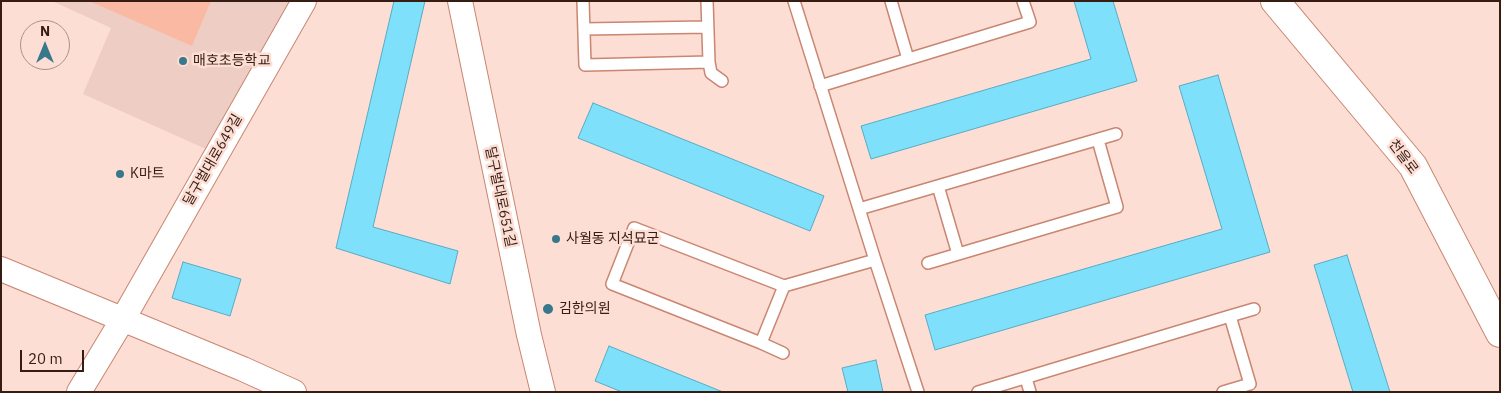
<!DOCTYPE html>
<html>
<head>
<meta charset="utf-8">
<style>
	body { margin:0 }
	#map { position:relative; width:1501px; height:393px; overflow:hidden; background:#fcded4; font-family:"IBM Plex Sans",sans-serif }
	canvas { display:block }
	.frame { position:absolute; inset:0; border:2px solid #361c13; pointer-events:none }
	.north { position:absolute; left:20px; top:20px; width:50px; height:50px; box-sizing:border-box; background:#fcded4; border:1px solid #ad9087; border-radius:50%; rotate:0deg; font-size:14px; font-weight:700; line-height:20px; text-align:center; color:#361c13 }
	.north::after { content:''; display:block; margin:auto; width:18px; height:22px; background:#37788a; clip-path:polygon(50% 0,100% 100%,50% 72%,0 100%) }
	.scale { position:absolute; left:20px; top:350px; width:64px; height:22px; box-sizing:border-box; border:2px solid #361c13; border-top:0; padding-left:6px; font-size:15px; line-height:18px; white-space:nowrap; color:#361c13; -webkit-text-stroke:4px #fcded4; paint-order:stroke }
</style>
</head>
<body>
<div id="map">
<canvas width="1501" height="393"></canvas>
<div class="frame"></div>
<div class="north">N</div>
<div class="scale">20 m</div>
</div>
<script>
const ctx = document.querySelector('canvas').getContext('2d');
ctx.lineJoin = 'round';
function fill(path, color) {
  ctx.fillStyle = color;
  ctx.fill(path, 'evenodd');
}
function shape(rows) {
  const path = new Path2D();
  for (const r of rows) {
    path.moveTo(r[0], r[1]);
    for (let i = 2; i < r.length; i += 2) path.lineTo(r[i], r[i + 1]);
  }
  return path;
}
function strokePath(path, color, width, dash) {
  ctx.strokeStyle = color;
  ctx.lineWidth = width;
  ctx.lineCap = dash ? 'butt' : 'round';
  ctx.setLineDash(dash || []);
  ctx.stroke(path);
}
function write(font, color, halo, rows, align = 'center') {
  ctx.font = font + ' "IBM Plex Sans","Noto Sans KR",sans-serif';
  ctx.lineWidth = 5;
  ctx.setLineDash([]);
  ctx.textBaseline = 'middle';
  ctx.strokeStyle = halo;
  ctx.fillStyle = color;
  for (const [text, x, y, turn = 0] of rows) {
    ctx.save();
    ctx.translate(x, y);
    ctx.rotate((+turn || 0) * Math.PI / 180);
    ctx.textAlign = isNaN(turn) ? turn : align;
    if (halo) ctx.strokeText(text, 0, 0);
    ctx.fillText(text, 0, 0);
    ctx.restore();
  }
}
fill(shape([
	[52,1,304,1,217,154,83,94,111,28]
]), '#eecec4');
fill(shape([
	[89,1,211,1,192,46]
]), '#fab9a3');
const building = shape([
	[394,1,425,1,373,227,458,251,450,284,336,248,394,1],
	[1074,1,1113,1,1137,81,871,159,861,126,1091,59,1074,1],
	[1218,75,1270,252,935,350,925,315,1222,229,1179,86,1218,75],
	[593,103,824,196,810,231,578,138,593,103],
	[1347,255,1390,392,1353,392,1314,265,1347,255],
	[183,262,241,279,230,316,172,298,183,262],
	[609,346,723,392,622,392,595,381,609,346],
	[876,360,883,392,848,392,842,368,876,360]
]);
fill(building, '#7fe0fc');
strokePath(building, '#58abc3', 1);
const service = shape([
	[583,1,585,65,709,62],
	[707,1,709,62,711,73,722,81],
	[794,1,875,260,918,392],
	[891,1,908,59],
	[584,29,707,27],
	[820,86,1030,22,1023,1],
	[938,186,958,254],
	[859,209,1116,134],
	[928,263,1117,207,1098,140],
	[784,286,761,343,612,284,634,228,784,286,875,260],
	[1230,316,1254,309],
	[761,343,783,353],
	[1026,378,1030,392],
	[978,392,1230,316,1250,384,1223,392]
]);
const minor = shape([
	[460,1,529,335,543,392],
	[1,269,243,369,294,392],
	[79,392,123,319,304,1]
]);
const tertiary = shape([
	[1275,1,1413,166,1500,333]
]);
strokePath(service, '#c98671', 14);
strokePath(minor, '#c98671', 26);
strokePath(tertiary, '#c98671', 30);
strokePath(service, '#fff', 11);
strokePath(minor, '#fff', 24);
strokePath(tertiary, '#fff', 28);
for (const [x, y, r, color] of [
	[183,61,5,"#37788a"],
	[120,174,5,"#37788a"],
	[556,239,5,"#37788a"],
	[548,309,6,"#37788a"]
]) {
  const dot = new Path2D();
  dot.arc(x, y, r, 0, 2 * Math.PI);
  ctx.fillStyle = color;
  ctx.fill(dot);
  strokePath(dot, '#fcded4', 2);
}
write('14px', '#361c13', '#fcded4', [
	["매호초등학교",193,61],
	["K마트",130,174],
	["사월동 지석묘군",566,239],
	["김한의원",559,309]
], 'left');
write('14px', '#361c13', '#fcded4', [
	["천을로",1403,157,53],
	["달구벌대로649길",213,160,-60],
	["달구벌대로651길",500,197,78]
]);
</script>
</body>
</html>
